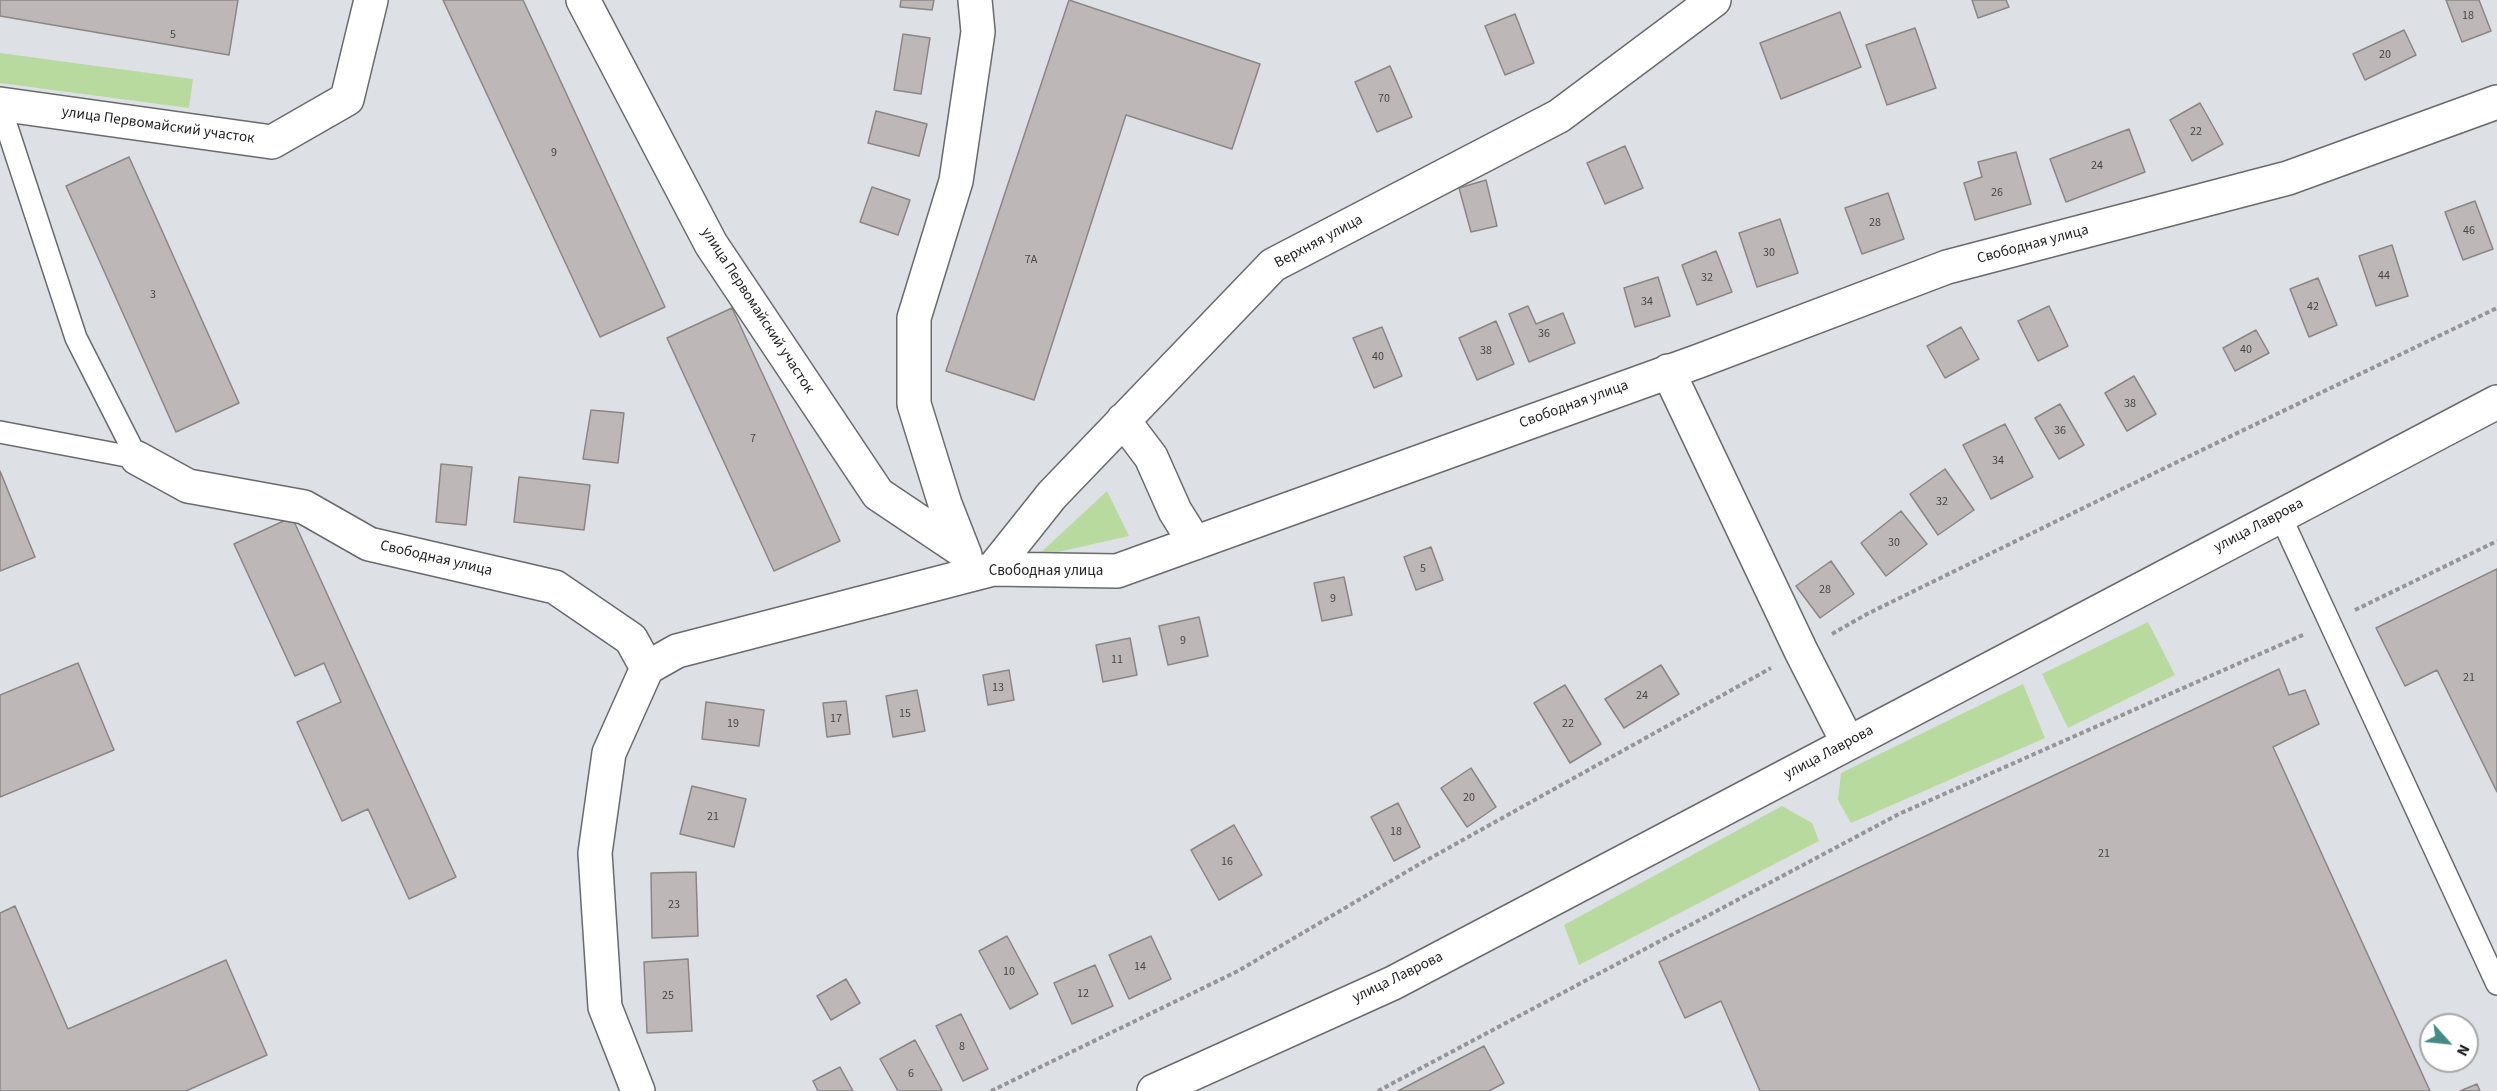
<!DOCTYPE html>
<html>
<head>
<meta charset="utf-8">
<style>
	body { margin:0 }
	#map { position:relative; width:2497px; height:1091px; overflow:hidden; background:#dde0e4; font-family:"Source Sans 3",sans-serif }
	canvas { display:block }
	.north { position:absolute; left:2419px; top:1013px; width:60px; height:60px; box-sizing:border-box; background:#fff; border:2px solid #a5a6a6; border-radius:50%; rotate:117deg; font-size:16px; font-weight:700; line-height:24px; text-align:center; color:#1f2021 }
	.north::after { content:''; display:block; margin:auto; width:21px; height:27px; background:#458b83; clip-path:polygon(50% 0,100% 100%,50% 72%,0 100%) }
</style>
</head>
<body>
<div id="map">
<canvas width="2497" height="1091"></canvas>
<div class="north">N</div>
</div>
<script>
const ctx = document.querySelector('canvas').getContext('2d');
ctx.lineJoin = 'round';
function fill(path, color) {
  ctx.fillStyle = color;
  ctx.fill(path, 'evenodd');
}
function shape(rows) {
  const path = new Path2D();
  for (const r of rows) {
    path.moveTo(r[0], r[1]);
    for (let i = 2; i < r.length; i += 2) path.lineTo(r[i], r[i + 1]);
  }
  return path;
}
function strokePath(path, color, width, dash) {
  ctx.strokeStyle = color;
  ctx.lineWidth = width;
  ctx.lineCap = dash ? 'butt' : 'round';
  ctx.setLineDash(dash || []);
  ctx.stroke(path);
}
function write(font, color, halo, rows, align = 'center') {
  ctx.font = font + ' "Source Sans 3",sans-serif';
  ctx.lineWidth = 4.5;
  ctx.setLineDash([]);
  ctx.textBaseline = 'middle';
  ctx.strokeStyle = halo;
  ctx.fillStyle = color;
  for (const [text, x, y, turn = 0] of rows) {
    ctx.save();
    ctx.translate(x, y);
    ctx.rotate((+turn || 0) * Math.PI / 180);
    ctx.textAlign = isNaN(turn) ? turn : align;
    if (halo) ctx.strokeText(text, 0, 0);
    ctx.fillText(text, 0, 0);
    ctx.restore();
  }
}
fill(shape([
	[0,53,193,79,189,108,0,83],
	[1107,491,1129,536,1036,557],
	[2148,622,2175,675,2068,728,2042,674],
	[2023,684,2045,738,1851,823,1838,800,1841,773],
	[1782,806,1812,823,1819,841,1579,965,1564,925]
]), '#b9da9f');
const building = shape([
	[0,0,238,0,229,55,0,16,0,0],
	[443,0,523,0,665,307,600,337,443,0],
	[901,0,934,0,932,10,900,7,901,0],
	[1069,0,1260,64,1232,149,1126,115,1034,400,946,371,1069,0],
	[1972,0,2006,0,2009,7,1978,18,1972,0],
	[2446,0,2479,0,2491,31,2462,42,2446,0],
	[1840,12,1861,67,1781,99,1760,43,1840,12],
	[1515,14,1534,63,1505,75,1485,26,1515,14],
	[1915,28,1936,88,1887,105,1866,45,1915,28],
	[2404,30,2416,55,2365,80,2353,54,2404,30],
	[903,34,930,38,921,94,894,90,903,34],
	[1390,66,1412,117,1377,132,1355,82,1390,66],
	[2200,103,2223,144,2192,161,2170,120,2200,103],
	[876,111,927,124,919,156,868,143,876,111],
	[2129,129,2145,172,2066,202,2050,159,2129,129],
	[1625,146,1643,188,1605,204,1587,163,1625,146],
	[2016,152,2031,204,1975,220,1964,183,1982,177,1978,162,2016,152],
	[129,157,239,403,176,432,66,186,129,157],
	[1486,180,1497,226,1471,232,1459,188,1486,180],
	[872,187,910,200,898,235,860,222,872,187],
	[1888,193,1904,239,1862,254,1845,208,1888,193],
	[2475,201,2493,249,2463,260,2445,212,2475,201],
	[1780,219,1798,273,1757,287,1739,233,1780,219],
	[2392,245,2408,296,2376,306,2359,256,2392,245],
	[1716,251,1732,292,1697,305,1682,265,1716,251],
	[1658,277,1670,316,1635,327,1624,288,1658,277],
	[2318,278,2337,325,2309,337,2290,289,2318,278],
	[1528,306,1536,324,1563,313,1575,343,1529,362,1509,314,1528,306],
	[2049,306,2068,346,2038,361,2018,321,2049,306],
	[732,308,840,541,774,571,667,338,732,308],
	[1496,321,1514,364,1477,380,1459,338,1496,321],
	[1382,327,1402,376,1374,388,1353,338,1382,327],
	[1961,327,1979,359,1945,378,1927,346,1961,327],
	[2256,330,2269,353,2235,371,2223,348,2256,330],
	[2134,376,2156,414,2127,431,2105,393,2134,376],
	[2060,404,2084,445,2059,459,2035,418,2060,404],
	[591,410,624,413,618,463,583,459,591,410],
	[2005,424,2033,477,1991,499,1963,445,2005,424],
	[441,464,472,467,466,525,436,522,441,464],
	[1945,469,1974,510,1938,535,1910,494,1945,469],
	[0,471,35,557,0,571,0,471],
	[519,477,590,485,584,530,514,522,519,477],
	[1901,511,1927,544,1886,576,1861,543,1901,511],
	[292,517,456,877,409,899,368,809,342,821,297,722,341,702,324,663,295,676,234,544,292,517],
	[1431,547,1443,580,1416,590,1404,557,1431,547],
	[1831,561,1854,594,1820,618,1796,586,1831,561],
	[2497,569,2497,792,2437,670,2405,686,2376,628,2497,569],
	[1344,577,1352,615,1322,621,1314,583,1344,577],
	[1199,617,1208,656,1168,665,1159,626,1199,617],
	[1130,638,1137,675,1103,682,1096,645,1130,638],
	[78,663,114,750,0,797,0,695,78,663],
	[1661,665,1679,694,1624,728,1605,699,1661,665],
	[2279,669,2289,695,2305,690,2319,724,2273,747,2430,1091,1760,1091,1721,1001,1685,1018,1659,962,2279,669],
	[1009,670,1014,700,988,705,983,675,1009,670],
	[1565,685,1601,744,1570,763,1534,703,1565,685],
	[917,690,925,731,893,737,886,696,917,690],
	[846,701,850,734,827,737,823,703,846,701],
	[706,702,764,710,759,746,702,739,706,702],
	[1471,768,1496,807,1467,827,1441,788,1471,768],
	[692,786,746,799,734,847,680,834,692,786],
	[1398,803,1420,847,1394,861,1371,817,1398,803],
	[1234,825,1262,875,1219,900,1191,850,1234,825],
	[696,872,698,936,652,938,651,873,696,872],
	[15,906,68,1029,226,960,267,1055,186,1091,0,1091,0,913,15,906],
	[1007,936,1038,994,1010,1009,979,951,1007,936],
	[1151,936,1171,979,1129,999,1109,955,1151,936],
	[688,959,692,1031,647,1033,644,962,688,959],
	[1095,965,1113,1006,1072,1024,1054,983,1095,965],
	[846,979,860,1003,831,1020,817,996,846,979],
	[961,1014,988,1069,963,1081,936,1026,961,1014],
	[915,1040,942,1090,940,1091,898,1091,880,1059,915,1040],
	[1484,1046,1504,1083,1489,1091,1398,1091,1484,1046],
	[840,1067,853,1091,818,1091,813,1081,840,1067],
	[2477,1084,2480,1091,2460,1091,2477,1084]
]);
fill(building, '#bdb8b7');
strokePath(building, '#8b8685', 1.5);
const service = shape([
	[0,106,76,338,137,458],
	[0,432,137,458],
	[2280,515,2497,984]
]);
const minor = shape([
	[583,0,711,244,878,494,963,551],
	[0,104,272,142,347,99,371,0],
	[1668,371,1801,651,1848,743],
	[1123,420,1151,457,1175,511,1195,543],
	[137,458,188,486,304,507,369,544,555,587,631,639,647,668],
	[965,555,945,504,914,404,914,318,956,181,978,32,975,0],
	[993,569,1052,495,1273,265,1559,116,1714,0],
	[638,1091,605,1007,595,853,609,753,647,668,677,651,993,569,1117,571,1699,361,1947,267,2288,178,2497,102]
]);
const secondary = shape([
	[1154,1091,1393,983,2497,402]
]);
strokePath(service, '#686a6d', 24);
strokePath(minor, '#686a6d', 36);
strokePath(secondary, '#686a6d', 36);
strokePath(shape([
	[2355,610,2497,541],
	[1832,634,1867,614,2173,464,2497,308],
	[991,1091,1238,971,1418,865,1771,668],
	[1378,1091,1899,814,2305,634]
]), '#939598', 4, [4.5, 3]);
strokePath(service, '#fff', 21);
strokePath(minor, '#fff', 33);
strokePath(secondary, '#fff', 33);
write('12px', '#464646', null, [
	["18",2468,16],
	["5",173,35],
	["20",2385,55],
	["70",1384,99],
	["22",2196,132],
	["9",554,153],
	["24",2097,166],
	["26",1997,193],
	["28",1875,223],
	["46",2469,231],
	["30",1769,253],
	["7А",1031,260],
	["44",2384,276],
	["32",1707,278],
	["3",153,295],
	["34",1647,302],
	["42",2313,307],
	["36",1544,334],
	["40",2246,350],
	["38",1486,351],
	["40",1378,357],
	["38",2130,404],
	["36",2060,431],
	["7",753,439],
	["34",1998,461],
	["32",1942,502],
	["30",1894,543],
	["5",1423,569],
	["28",1825,590],
	["9",1333,599],
	["9",1183,641],
	["11",1117,660],
	["21",2469,678],
	["13",998,688],
	["24",1642,696],
	["15",905,714],
	["17",836,719],
	["19",733,724],
	["22",1568,724],
	["20",1469,798],
	["21",713,817],
	["18",1396,832],
	["21",2104,854],
	["16",1227,862],
	["23",674,905],
	["14",1140,967],
	["10",1009,972],
	["12",1083,994],
	["25",668,996],
	["8",962,1047],
	["6",911,1074]
]);
write('15px', '#1f2021', '#fff', [
	["улица Первомайский участок",158,126,8],
	["Верхняя улица",1319,242,-28],
	["Свободная улица",2033,245,-15],
	["улица Первомайский участок",757,311,57],
	["Свободная улица",1574,405,-20],
	["улица Лаврова",2259,526,-28],
	["Свободная улица",436,559,13],
	["Свободная улица",1046,572],
	["улица Лаврова",1829,753,-28],
	["улица Лаврова",1398,978,-26]
]);
</script>
</body>
</html>
